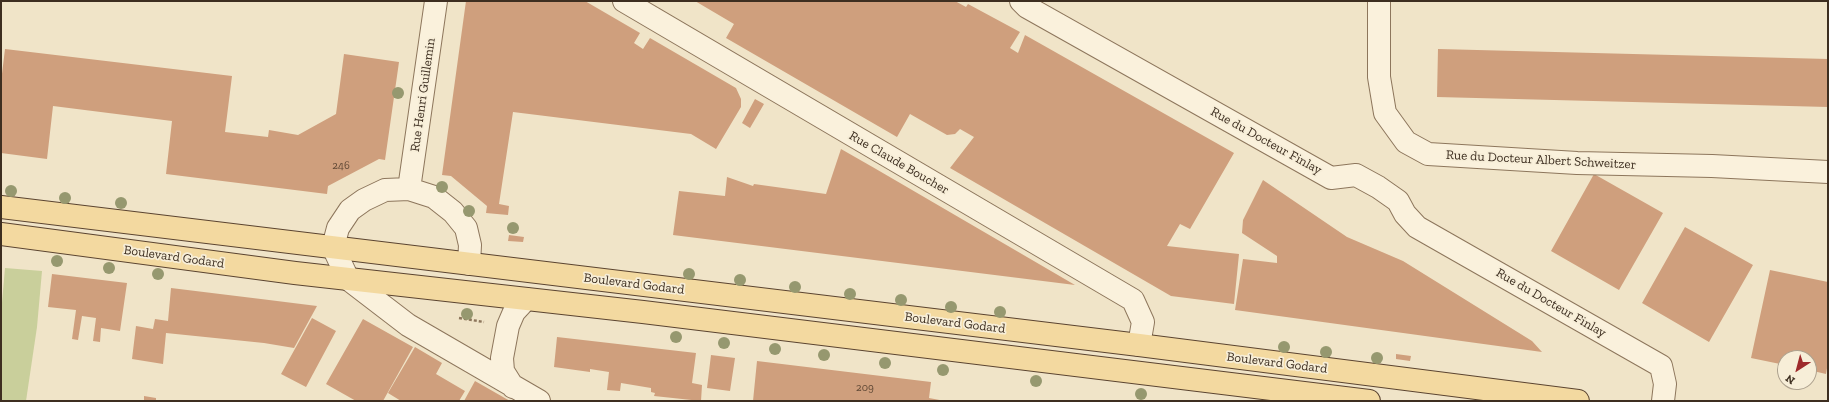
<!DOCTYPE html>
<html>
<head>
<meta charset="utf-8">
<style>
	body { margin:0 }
	#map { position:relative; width:1829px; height:402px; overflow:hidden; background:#f0e4c8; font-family:"Zilla Slab",serif }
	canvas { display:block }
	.frame { position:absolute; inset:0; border:2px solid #3d2e20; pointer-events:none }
	.north { position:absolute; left:1777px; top:350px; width:40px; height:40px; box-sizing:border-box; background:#f7eed8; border:1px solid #ada18e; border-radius:50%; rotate:216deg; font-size:11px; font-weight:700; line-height:16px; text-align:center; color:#3d2e20 }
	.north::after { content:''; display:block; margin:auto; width:14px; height:18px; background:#9e2a2b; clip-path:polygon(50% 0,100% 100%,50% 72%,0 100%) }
</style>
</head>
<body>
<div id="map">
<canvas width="1829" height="402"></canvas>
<div class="frame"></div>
<div class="north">N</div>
</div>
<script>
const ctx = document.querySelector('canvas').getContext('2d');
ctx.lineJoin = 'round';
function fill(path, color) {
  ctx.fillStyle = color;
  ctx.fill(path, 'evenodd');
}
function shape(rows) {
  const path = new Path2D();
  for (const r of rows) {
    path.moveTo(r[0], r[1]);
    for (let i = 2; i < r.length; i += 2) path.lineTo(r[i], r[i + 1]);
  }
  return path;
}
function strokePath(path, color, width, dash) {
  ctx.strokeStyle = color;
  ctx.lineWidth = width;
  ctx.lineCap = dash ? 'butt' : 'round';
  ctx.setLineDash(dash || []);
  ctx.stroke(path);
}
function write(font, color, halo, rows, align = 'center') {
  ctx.font = font + ' "Zilla Slab",serif';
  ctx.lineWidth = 3.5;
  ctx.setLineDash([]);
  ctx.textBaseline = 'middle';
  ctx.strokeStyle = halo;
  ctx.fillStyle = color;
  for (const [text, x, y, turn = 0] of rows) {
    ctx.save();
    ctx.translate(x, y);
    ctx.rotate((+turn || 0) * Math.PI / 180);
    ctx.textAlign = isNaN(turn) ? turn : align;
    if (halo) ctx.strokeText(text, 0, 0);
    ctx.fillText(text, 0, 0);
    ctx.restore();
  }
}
fill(shape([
	[5,268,42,271,37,327,26,401,1,401,1,314]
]), '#c9cf9b');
fill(shape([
	[466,1,585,1,640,33,634,43,643,49,650,38,736,88,741,99,741,107,716,149,691,134,513,112,499,204,509,206,508,215,486,213,487,206,451,176,442,175],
	[695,1,955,1,966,7,968,4,1020,32,1010,48,1018,53,1025,35,1234,153,1190,229,1180,224,1167,246,1239,254,1234,304,1171,296,950,168,974,137,960,129,955,134,947,135,910,114,897,137,726,38,734,24],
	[5,49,232,76,225,132,268,137,269,130,298,135,336,114,344,54,399,62,385,160,379,159,328,186,327,194,166,174,172,121,53,106,47,159,1,153,1,82],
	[1438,49,1828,59,1828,107,1437,97],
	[755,99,764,104,750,128,742,123],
	[841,149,876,169,1075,285,673,235,679,191,725,196,727,177,753,186,754,184,826,194],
	[1594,174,1663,213,1619,290,1551,251],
	[1263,180,1347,237,1403,261,1532,341,1542,352,1235,310,1243,259,1277,263,1277,256,1242,233,1243,220],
	[1685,227,1753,265,1709,342,1642,303],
	[509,235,524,237,523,242,508,241],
	[1770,270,1828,282,1828,362,1826,374,1809,370,1809,358,1785,358,1785,365,1751,358],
	[52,274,127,283,120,331,101,328,100,342,93,341,96,318,82,316,78,340,72,339,76,310,48,307],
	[171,288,269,300,317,306,294,348,264,343,166,333,163,364,132,359,136,326,153,329,155,319,168,321],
	[312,318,336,331,306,387,281,374],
	[363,319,413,347,383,401,356,401,326,384],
	[557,337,696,353,692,383,702,385,701,401,654,396,655,393,651,392,651,388,621,383,620,391,607,390,609,372,590,369,590,372,554,367],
	[415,347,442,363,436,374,465,391,459,401,401,401,388,393],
	[1396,354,1411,356,1410,361,1396,359],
	[711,355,735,358,730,391,707,388],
	[757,361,931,382,929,398,945,401,753,401],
	[475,381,510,401,464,401],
	[144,396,156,398,156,401,144,401]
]), '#cf9f7d');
const street = shape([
	[624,1,1133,300,1143,322,1139,345],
	[1021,1,1027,7,1331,178,1356,175,1378,187,1398,201,1405,214,1417,227,1661,366,1665,384,1663,401],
	[1379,1,1379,77,1385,113,1406,142,1428,154,1577,163,1712,166,1828,172],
	[409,189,436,1],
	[469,264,470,245,466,228,453,212,434,197,409,189,385,190,364,200,350,210,338,228,333,247,348,279,408,325,539,401],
	[513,387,503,371,502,358,508,326,514,312,526,299]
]);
const primary = shape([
	[1,207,1139,345,1578,401],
	[1,234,295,273,643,312,1369,401]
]);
strokePath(street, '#8d765c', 24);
strokePath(primary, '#5b4430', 24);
strokePath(shape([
	[459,318,484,322]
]), '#8d765c', 2.5, [3, 2]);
strokePath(street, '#faf1dc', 22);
strokePath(primary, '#f3d9a0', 22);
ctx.fillStyle = '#96986f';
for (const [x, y] of [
	[398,93],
	[442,187],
	[11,191],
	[65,198],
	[121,203],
	[469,211],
	[513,228],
	[57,261],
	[109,268],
	[158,274],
	[689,274],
	[740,280],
	[795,287],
	[850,294],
	[901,300],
	[951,307],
	[1000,312],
	[467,314],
	[676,337],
	[724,343],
	[1284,347],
	[775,349],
	[1326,352],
	[824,355],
	[1377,358],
	[885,363],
	[943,370],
	[1036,381],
	[1141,394]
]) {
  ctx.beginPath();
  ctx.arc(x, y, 6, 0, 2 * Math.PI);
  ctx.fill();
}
write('11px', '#624a37', null, [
	["246",341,166],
	["209",865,388]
]);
write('13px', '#3d2e20', '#f7eed8', [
	["Rue Henri Guillemin",423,95,-82],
	["Rue du Docteur Finlay",1266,141,29],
	["Rue du Docteur Albert Schweitzer",1541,160,3],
	["Rue Claude Boucher",899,163,30],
	["Boulevard Godard",174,257,8],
	["Boulevard Godard",634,284,7],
	["Rue du Docteur Finlay",1551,303,30],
	["Boulevard Godard",955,323,7],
	["Boulevard Godard",1277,363,7]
]);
</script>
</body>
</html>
